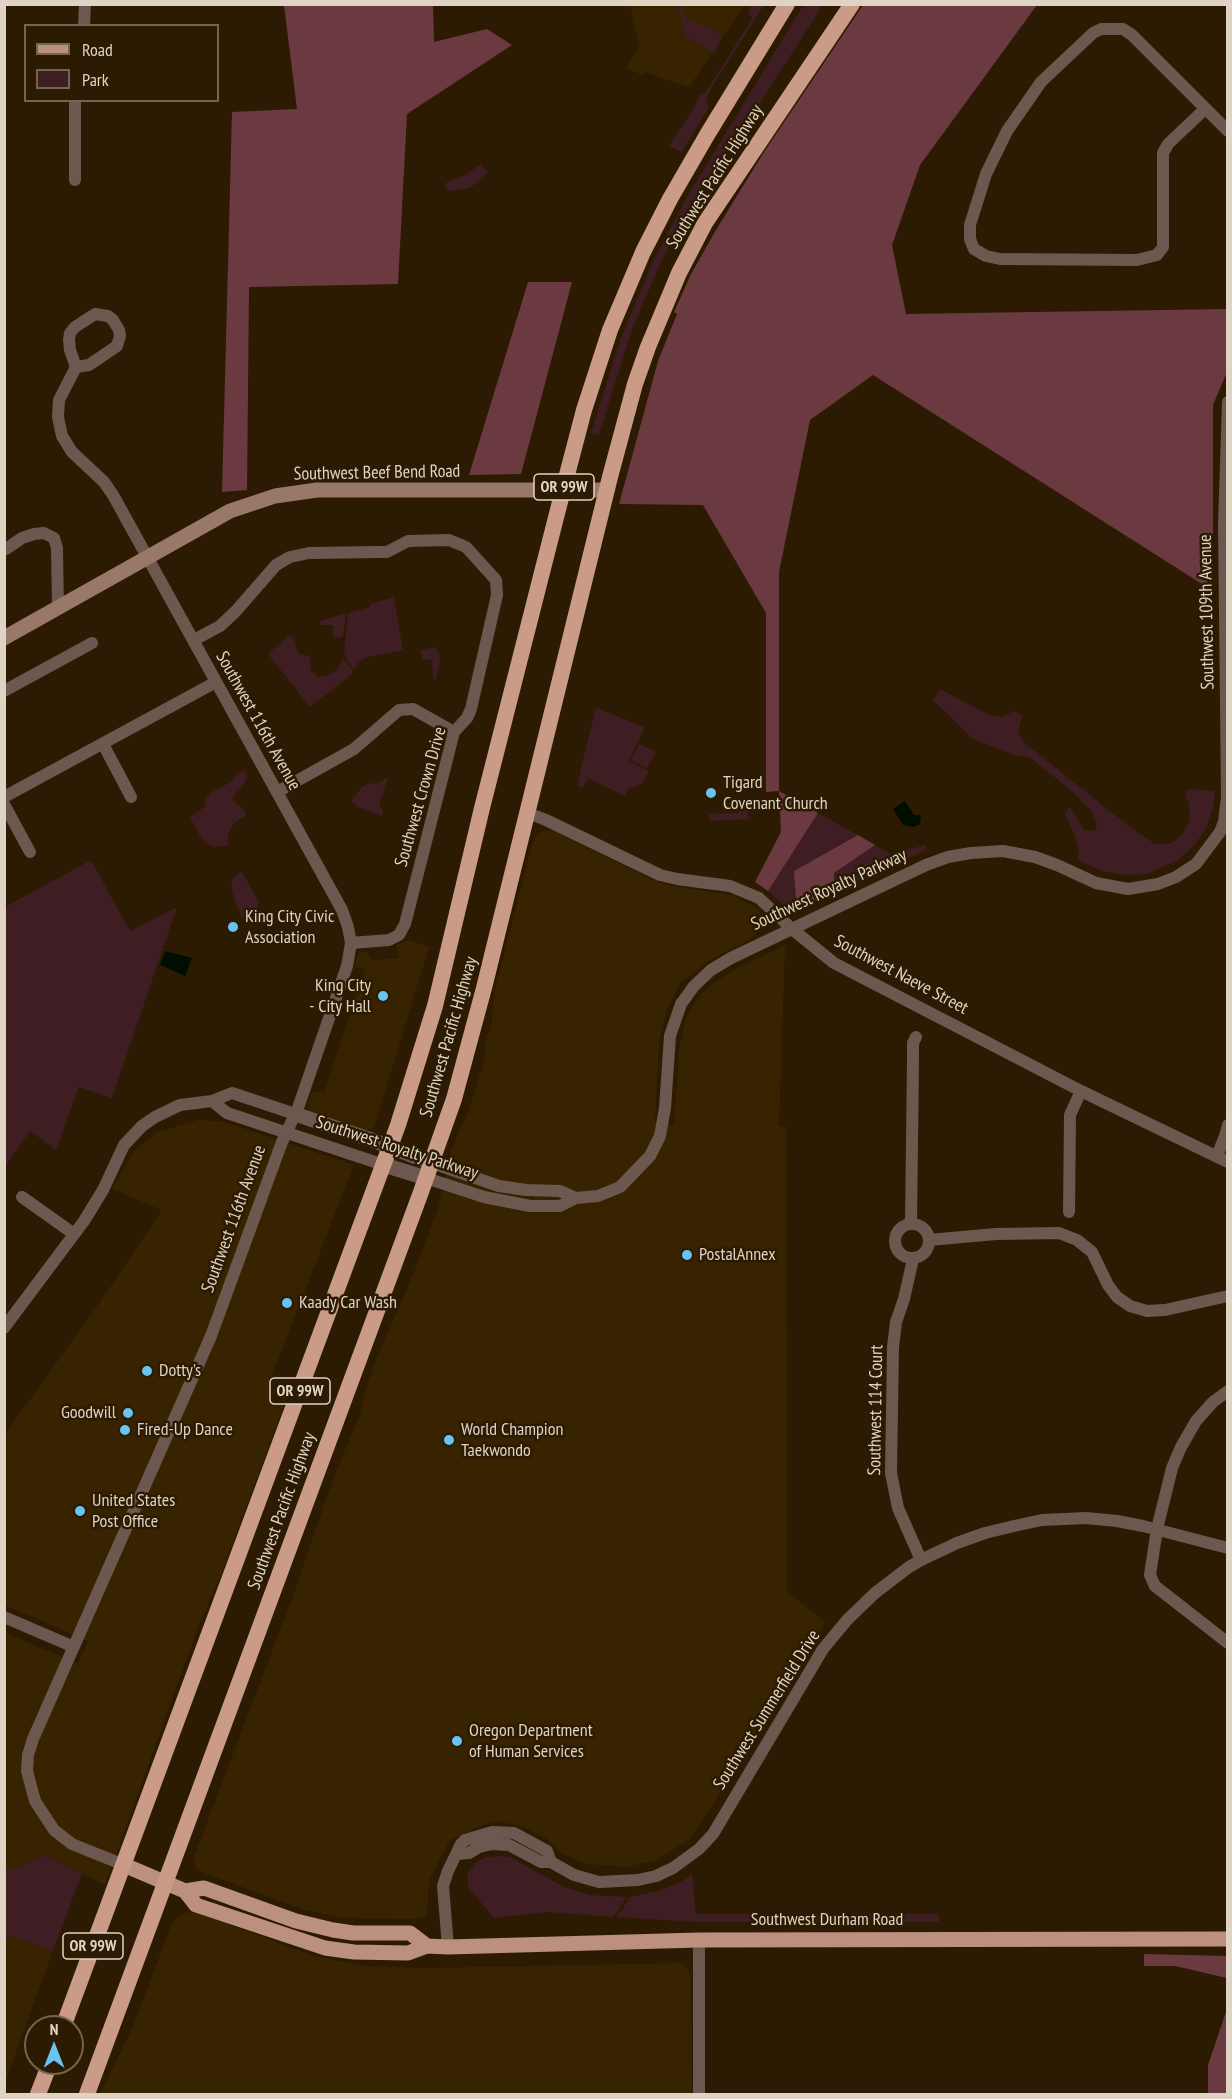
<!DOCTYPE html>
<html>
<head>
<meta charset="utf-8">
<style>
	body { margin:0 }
	#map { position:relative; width:1232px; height:2099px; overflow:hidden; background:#2c1b02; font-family:"PT Sans Narrow",sans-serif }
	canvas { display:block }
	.frame { position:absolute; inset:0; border:6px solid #dfd4c4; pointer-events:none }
	.legend { position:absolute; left:24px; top:24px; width:195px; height:78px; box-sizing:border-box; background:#2c1b02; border:2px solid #746550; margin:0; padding:8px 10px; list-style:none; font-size:18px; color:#dfd4c4 }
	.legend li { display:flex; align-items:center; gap:12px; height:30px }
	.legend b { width:30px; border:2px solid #746550 }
	.north { position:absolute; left:24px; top:2015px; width:60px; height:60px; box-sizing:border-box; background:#2c1b02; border:2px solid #746550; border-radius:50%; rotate:0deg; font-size:16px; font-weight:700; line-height:24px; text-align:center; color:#dfd4c4 }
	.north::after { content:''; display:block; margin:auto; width:21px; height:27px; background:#68c4f0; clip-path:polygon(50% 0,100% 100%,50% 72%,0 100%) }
</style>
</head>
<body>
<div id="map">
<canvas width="1232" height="2099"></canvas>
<div class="frame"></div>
<ul class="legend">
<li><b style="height:8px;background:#bb907e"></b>Road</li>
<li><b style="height:16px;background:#3e1e22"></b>Park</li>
</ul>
<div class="north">N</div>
</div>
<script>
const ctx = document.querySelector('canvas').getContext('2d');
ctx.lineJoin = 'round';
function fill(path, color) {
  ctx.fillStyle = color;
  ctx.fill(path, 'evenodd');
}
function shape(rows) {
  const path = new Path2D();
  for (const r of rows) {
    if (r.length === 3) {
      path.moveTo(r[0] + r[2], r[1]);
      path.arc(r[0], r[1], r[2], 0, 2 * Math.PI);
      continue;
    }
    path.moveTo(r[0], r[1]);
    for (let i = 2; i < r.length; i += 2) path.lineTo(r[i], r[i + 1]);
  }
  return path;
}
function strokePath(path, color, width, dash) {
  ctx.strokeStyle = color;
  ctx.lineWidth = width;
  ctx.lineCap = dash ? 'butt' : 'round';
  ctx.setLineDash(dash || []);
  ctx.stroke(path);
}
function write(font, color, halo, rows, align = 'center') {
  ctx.font = font + ' "PT Sans Narrow",sans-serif';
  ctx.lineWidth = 5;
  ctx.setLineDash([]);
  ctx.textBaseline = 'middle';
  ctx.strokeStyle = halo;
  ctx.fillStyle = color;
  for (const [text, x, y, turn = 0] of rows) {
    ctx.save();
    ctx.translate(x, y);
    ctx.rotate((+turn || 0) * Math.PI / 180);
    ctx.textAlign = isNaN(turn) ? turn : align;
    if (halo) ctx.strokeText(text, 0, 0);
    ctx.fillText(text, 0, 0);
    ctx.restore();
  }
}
fill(shape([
	[630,5,744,5,689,87,645,72,642,75,626,68,639,47],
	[547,830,556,832,650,879,671,886,732,895,759,909,763,919,762,928,755,936,707,962,681,982,668,1007,659,1041,655,1121,674,1126,679,1050,685,1021,693,1005,704,991,718,980,733,970,785,945,779,1126,786,1127,787,1592,826,1622,768,1709,708,1812,690,1839,656,1860,626,1867,587,1864,560,1853,547,1839,525,1828,499,1821,485,1824,450,1840,429,1880,427,1916,414,1919,345,1918,305,1910,204,1873,195,1867,194,1857,291,1601,336,1471,360,1415,364,1395,374,1364,411,1280,439,1206,451,1150,469,1110,484,1061,486,1037,491,1029,494,993,532,844,538,833],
	[408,940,429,947,374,1128,361,1131,309,1111,308,1103,313,1091,324,1093,365,969,354,967,358,954,366,951,372,960,400,958,396,947,398,944],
	[198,1120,224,1122,354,1165,272,1375,291,1386,222,1572,197,1630,105,1885,45,1855,12,1870,5,1870,4,1632,78,1664,88,1641,5,1605,5,1434,98,1305,162,1210,112,1189,134,1151,156,1133],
	[187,1912,200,1914,314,1956,364,1966,427,1968,682,1963,689,1971,691,1979,692,2094,100,2094,132,2029,172,1923,178,1917],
	[14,1937,53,1951,5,2082,5,1938]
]), '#382300');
fill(shape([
	[804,4,823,5,749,120,701,189,662,259,631,332,599,435,591,433,620,340,654,259,684,202],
	[678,5,684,5,681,12,689,19,700,25,702,23,723,36,714,53,685,36],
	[747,5,764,5,710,90,706,100,709,107,682,152,669,146,691,113,701,93,705,93,753,18,748,14,751,7],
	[481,164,488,173,470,188,448,191,444,184,465,175],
	[394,597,403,650,364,658,359,662,354,670,344,655,348,613,370,607,370,604],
	[346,613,343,637,333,637,333,625,320,625,320,621],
	[289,635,294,638,298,653,310,657,311,671,319,677,327,676,338,669,343,658,352,670,352,674,310,707,268,654],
	[435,647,440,654,440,660,436,679,433,678,432,659,423,660,421,650],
	[940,689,989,715,1002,717,1014,711,1022,716,1018,733,1025,743,1131,828,1155,844,1170,844,1181,836,1190,820,1189,804,1185,794,1188,789,1215,791,1214,804,1206,828,1194,846,1178,860,1147,874,1124,875,1101,871,1078,860,1079,851,1075,836,1065,814,1070,807,1084,830,1095,831,1097,823,1092,812,1071,790,1029,757,1015,755,973,739,933,700],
	[596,708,645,727,629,761,649,771,643,783,629,789,625,796,588,778,583,788,578,786,581,768],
	[639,744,656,752,647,768,631,760],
	[245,770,247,777,243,786,234,795,232,800,244,809,246,815,234,823,228,835,229,845,215,847,209,845,201,838,190,817,206,806,205,799,212,792,231,782,237,773],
	[388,777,379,805,383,811,382,816,358,807,351,801,362,787,369,783,377,784],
	[740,810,747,810,749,819,710,821,709,814,738,813],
	[818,813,858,835,795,871,796,901,809,906,800,910,787,908,768,891],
	[875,845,890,854,926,845,926,850,834,893,834,873],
	[91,860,130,931,177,907,112,1098,79,1087,56,1150,30,1131,5,1166,5,907],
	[242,872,259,902,254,917,242,918,234,899,231,885,233,878],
	[45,1855,82,1873,53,1951,14,1937,5,1938,5,1870,12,1870],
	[502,1856,510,1857,564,1887,589,1895,626,1897,620,1908,612,1917,547,1912,494,1918,468,1887,467,1874,475,1863,487,1857],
	[692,1874,696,1914,938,1914,939,1922,697,1922,615,1917,623,1909,629,1897,659,1891,681,1882]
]), '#3e1e22');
fill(shape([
	[284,5,433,5,434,42,487,29,512,45,407,114,398,284,249,287,247,490,222,492,232,112,297,109],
	[863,5,1037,5,920,165,892,245,906,314,1227,309,1227,372,1213,405,1213,574,1205,586,873,375,810,420,779,572,779,791,818,813,768,891,755,882,781,832,779,791,766,792,766,613,703,505,619,504,658,361,677,314,674,312,691,274,716,230,764,152],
	[528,282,572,282,521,474,469,475],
	[858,835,875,845,834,873,834,893,808,904,796,901,794,871],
	[1144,1954,1227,1956,1227,1978,1175,1966,1144,1966],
	[1227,2009,1227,2094,1208,2094,1208,2065]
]), '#6b3a41');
fill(shape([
	[905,801,914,815,921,815,920,824,914,827,903,825,893,809],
	[165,951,192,958,185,976,160,965]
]), '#000e00');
strokePath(shape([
	[84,26,85,4],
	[1205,109,1168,144,1163,153,1163,247,1157,255,1137,260,1000,259,986,256,974,249,970,239,970,225,986,174,1007,131,1041,82,1093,33,1101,29,1123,29,1132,35,1228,131],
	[75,180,75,100],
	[76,367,70,350,69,340,70,333,75,327,95,314,108,316,113,320,119,330,120,336,117,346,89,365,76,367,59,400,58,417,62,436,72,452,104,482,113,495,342,910,348,927,351,943,347,966,298,1108,282,1142,211,1336,33,1739,28,1755,27,1771,35,1801,54,1830,72,1844,124,1865],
	[6,549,22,538,34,534,44,533,54,538,57,548,58,608],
	[194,640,220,626,236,611,276,565,290,557,309,553,380,552,387,552,408,541,449,540,466,547,496,580,497,595,471,709,467,718,454,732,405,924,399,935,389,940,351,943],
	[4,691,92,643],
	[103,744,131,797],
	[277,792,354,749,399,710,413,709,454,732],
	[4,797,216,682],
	[4,804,30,852],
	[528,813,546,820,660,875,677,879,730,886,759,898,792,929,834,963,1081,1091,1228,1162],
	[212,1101,227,1113,384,1165],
	[1217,1156,1225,1136,1228,1125],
	[432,1163,499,1186,526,1190,560,1191,576,1198],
	[426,1178,484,1197,530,1206,560,1206,576,1198,598,1196,620,1187,650,1156,660,1136,665,1108,670,1036,681,1004,694,986,711,970,731,958,926,865,948,857,971,853,1003,851,1035,857,1057,865,1096,883,1128,889,1158,884,1176,877,1196,864,1220,832,1224,822,1227,797,1224,524,1228,402],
	[22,1197,74,1234],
	[1069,1212,1070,1115,1081,1091],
	[912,1241,17],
	[911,1224,913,1061,913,1043,916,1037],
	[929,1240,996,1234,1059,1233,1077,1240,1092,1252,1108,1285,1117,1297,1130,1306,1147,1311,1165,1310,1228,1296],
	[913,1259,904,1299,896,1322,893,1347,891,1473,898,1508,921,1560],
	[4,1328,84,1221,103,1190,124,1145,142,1126,155,1117,180,1105,212,1101,232,1093,295,1114],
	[1228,1391,1213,1402,1196,1421,1181,1447,1172,1468,1157,1529,1150,1575,1155,1586,1228,1643],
	[4,1617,74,1647],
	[457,1854,469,1853,479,1847,492,1844,509,1845,541,1862,551,1862,574,1875,599,1882,638,1880,656,1876,673,1868,699,1849,713,1834,823,1649,847,1620,875,1593,909,1567,921,1560,957,1543,985,1533,1014,1526,1042,1520,1086,1518,1117,1521,1143,1526,1228,1548],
	[699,1940,699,2094],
	[448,1947,443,1886,448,1871,461,1844,465,1840,492,1832,514,1833,547,1851,551,1862]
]), '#6d584f', 12);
strokePath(shape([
	[295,1114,372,1140,432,1163],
	[384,1165,426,1178]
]), '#6d584f', 15);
strokePath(shape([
	[4,638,230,511,275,496,317,490,607,490]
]), '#997769', 15);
strokePath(shape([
	[124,1865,185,1891,196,1905,325,1948,354,1952,408,1953,427,1946,448,1947,699,1940,1228,1939],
	[185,1891,204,1888,296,1921,333,1930,353,1933,410,1933,427,1946]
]), '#bb907e', 15);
strokePath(shape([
	[63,2027,398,1125,435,1006,482,808,563,490,584,410,610,330,643,252,670,199,707,135,787,4],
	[38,2094,50,2063],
	[87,2094,421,1192,454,1099,484,988,610,477,635,384,648,347,679,273,705,223,852,4]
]), '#ca9b87', 16);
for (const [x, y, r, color] of [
	[711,793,6,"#68c4f0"],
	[233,927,6,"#68c4f0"],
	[383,996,6,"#68c4f0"],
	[687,1255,6,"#68c4f0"],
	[287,1303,6,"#68c4f0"],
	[147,1371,6,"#68c4f0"],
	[128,1413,6,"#68c4f0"],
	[125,1430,6,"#68c4f0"],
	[449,1440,6,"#68c4f0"],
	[80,1511,6,"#68c4f0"],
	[457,1741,6,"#68c4f0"]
]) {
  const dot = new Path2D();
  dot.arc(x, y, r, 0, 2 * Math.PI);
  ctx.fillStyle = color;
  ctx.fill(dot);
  strokePath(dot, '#2c1b02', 2);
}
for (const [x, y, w] of [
	[564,487,60],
	[300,1391,60],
	[93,1946,60]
]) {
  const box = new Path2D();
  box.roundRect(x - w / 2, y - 13, w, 26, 4.5);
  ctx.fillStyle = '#2c1b02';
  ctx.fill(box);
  strokePath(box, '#dfd4c4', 1.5);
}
write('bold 16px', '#dfd4c4', null, [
	["OR 99W",564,487],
	["OR 99W",300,1391],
	["OR 99W",93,1946]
]);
write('18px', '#dfd4c4', '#2c1b02', [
	["Southwest Pacific Highway",715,177,-58],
	["Southwest Beef Bend Road",377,473,-1],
	["Southwest 109th Avenue",1207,612,-91],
	["Southwest 116th Avenue",258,721,61],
	["Southwest Crown Drive",421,797,-74],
	["Southwest Royalty Parkway",829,890,-25],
	["Southwest Naeve Street",901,975,28],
	["Southwest Pacific Highway",449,1037,-74],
	["Southwest Royalty Parkway",397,1148,18],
	["Southwest 116th Avenue",234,1219,-70],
	["Southwest 114 Court",876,1410,-89],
	["Southwest Pacific Highway",282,1511,-70],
	["Southwest Summerfield Drive",767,1710,-58],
	["Southwest Durham Road",827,1920]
]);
write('18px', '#dfd4c4', '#2c1b02', [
	["Tigard",723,783],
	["Covenant Church",723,804],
	["King City Civic",245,917],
	["Association",245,938],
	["King City",371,986,"right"],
	["- City Hall",371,1007,"right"],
	["PostalAnnex",699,1255],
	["Kaady Car Wash",299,1303],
	["Dotty's",159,1371],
	["Goodwill",116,1413,"right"],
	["Fired-Up Dance",137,1430],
	["World Champion",461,1430],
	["Taekwondo",461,1451],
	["United States",92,1501],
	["Post Office",92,1522],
	["Oregon Department",469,1731],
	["of Human Services",469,1752]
], 'left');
</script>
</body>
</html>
